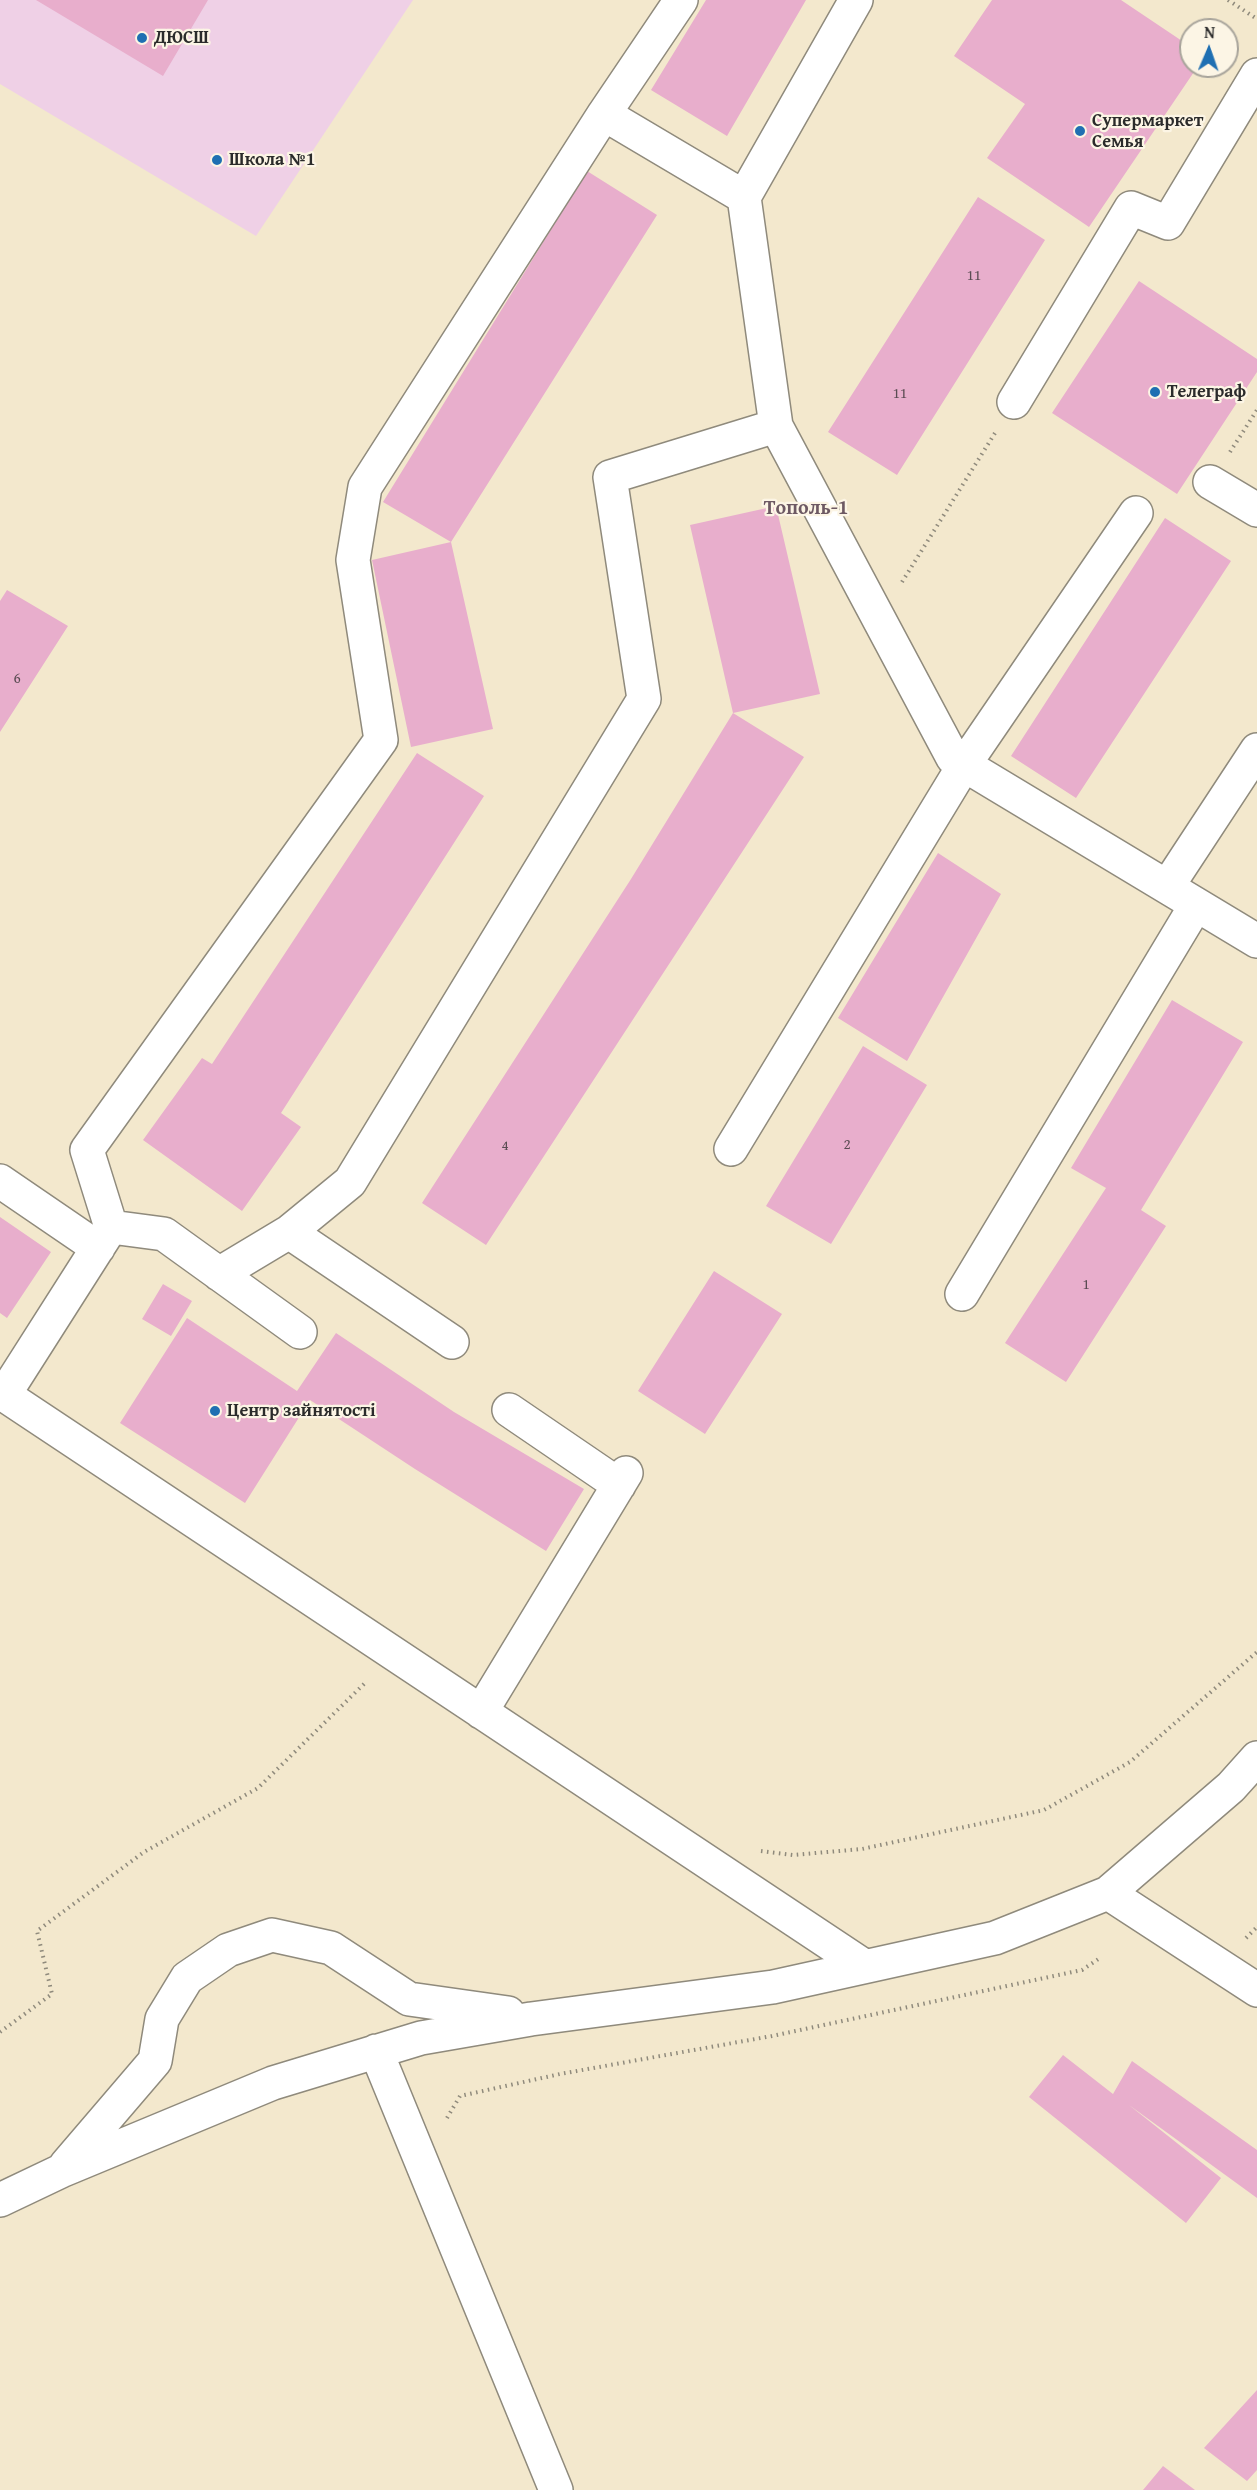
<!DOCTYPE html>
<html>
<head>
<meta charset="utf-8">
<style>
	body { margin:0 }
	#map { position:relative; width:1257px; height:2490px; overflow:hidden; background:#f3e8cd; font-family:"Gentium Book Plus",serif }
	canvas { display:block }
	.north { position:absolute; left:1179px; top:18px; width:60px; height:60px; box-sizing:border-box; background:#fcf5e5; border:2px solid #a8a49b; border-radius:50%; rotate:2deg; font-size:16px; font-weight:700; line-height:24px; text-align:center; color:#2b2b2b }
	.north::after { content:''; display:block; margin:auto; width:21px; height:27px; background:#1f6fb2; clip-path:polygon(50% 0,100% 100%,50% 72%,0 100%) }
</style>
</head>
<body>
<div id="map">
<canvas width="1257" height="2490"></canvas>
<div class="north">N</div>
</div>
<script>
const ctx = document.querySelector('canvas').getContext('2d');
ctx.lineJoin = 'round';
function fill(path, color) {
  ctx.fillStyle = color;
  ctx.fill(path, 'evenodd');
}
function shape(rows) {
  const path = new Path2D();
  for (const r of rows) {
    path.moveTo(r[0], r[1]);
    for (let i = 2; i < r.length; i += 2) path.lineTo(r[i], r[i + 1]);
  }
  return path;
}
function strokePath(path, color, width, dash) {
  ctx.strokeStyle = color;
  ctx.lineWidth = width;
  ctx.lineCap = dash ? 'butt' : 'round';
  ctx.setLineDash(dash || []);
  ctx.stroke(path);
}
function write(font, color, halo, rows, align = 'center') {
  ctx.font = font + ' "Gentium Book Plus",serif';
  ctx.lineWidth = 4.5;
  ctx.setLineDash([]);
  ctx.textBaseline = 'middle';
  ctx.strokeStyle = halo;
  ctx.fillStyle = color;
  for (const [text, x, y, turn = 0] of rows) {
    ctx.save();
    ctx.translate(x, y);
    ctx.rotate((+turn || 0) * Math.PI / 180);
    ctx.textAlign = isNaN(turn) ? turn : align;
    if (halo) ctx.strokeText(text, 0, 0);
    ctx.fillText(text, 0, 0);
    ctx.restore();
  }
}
fill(shape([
	[0,0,413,0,256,236,0,84]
]), '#efd0e6');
fill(shape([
	[36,0,208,0,163,76],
	[706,0,806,0,727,136,651,90],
	[992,0,1121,0,1191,47,1191,66,1198,66,1089,227,987,158,1025,104,954,56],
	[587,171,657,215,451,542,383,502],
	[978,197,1045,240,897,475,828,432],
	[1139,281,1257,359,1257,372,1177,494,1052,413],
	[776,506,820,694,733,713,804,757,486,1245,422,1203,631,879,733,713,690,525],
	[1165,518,1231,561,1076,798,1011,756],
	[451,542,493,729,411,747,372,560],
	[7,590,68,626,0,732,0,601],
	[417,753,484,796,281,1113,301,1127,242,1211,143,1140,202,1058,212,1064],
	[938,853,1001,894,907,1061,838,1018],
	[1172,1000,1243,1042,1141,1210,1166,1226,1066,1382,1005,1343,1106,1188,1071,1168],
	[863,1046,927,1085,831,1244,766,1206],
	[0,1217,51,1252,7,1318,0,1313],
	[714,1271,782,1314,705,1434,638,1391],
	[163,1284,192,1301,171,1336,142,1319],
	[187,1318,297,1391,336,1333,454,1412,584,1489,546,1551,415,1469,310,1400,245,1503,120,1423],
	[1063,2055,1113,2094,1132,2061,1257,2150,1257,2198,1129,2105,1221,2178,1186,2223,1029,2097],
	[1257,2390,1257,2470,1247,2481,1204,2448],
	[1163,2466,1195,2490,1143,2490]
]), '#e8aecc');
const minor = shape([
	[681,0,604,114,744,197,856,0],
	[1014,402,1131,208,1168,223,1257,75],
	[776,426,953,758,1257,941],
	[1210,482,1257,510],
	[1167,887,1257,750],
	[731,1149,964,765,1136,513],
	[0,1181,98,1248],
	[111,1227,164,1234,300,1332],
	[289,1232,452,1342],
	[219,1274,289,1232,350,1182,644,699,610,477,776,426,744,197],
	[962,1294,1196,905],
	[0,1392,864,1966],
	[4,1395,111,1227,87,1150,381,740,353,560,365,487,604,114],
	[509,1410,619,1485],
	[481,1712,626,1473],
	[1108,1893,1257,1990],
	[376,2051,556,2490],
	[66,2165,155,2061,162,2019,187,1978,228,1950,272,1935,331,1948,409,1999,508,2013],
	[0,2200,61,2171,273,2083,421,2038,531,2019,773,1987,995,1938,1108,1893,1231,1787,1257,1758]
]);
strokePath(minor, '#8f8a7c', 36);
strokePath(shape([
	[1228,0,1257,19],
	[1230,452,1257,410],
	[902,582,995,433],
	[761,1851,793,1855,862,1849,1044,1810,1130,1762,1257,1652],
	[1246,1938,1257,1927],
	[0,2032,52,1994,37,1931,144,1852,258,1788,366,1682],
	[447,2118,460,2096,560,2074,772,2036,1082,1970,1100,1958]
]), '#8f8a7c', 4, [1.5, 4.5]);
strokePath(minor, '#fff', 33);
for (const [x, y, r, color] of [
	[142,38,6,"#1f6fb2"],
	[1080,131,6,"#1f6fb2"],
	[217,160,6,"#1f6fb2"],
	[1155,392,6,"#1f6fb2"],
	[215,1411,6,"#1f6fb2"]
]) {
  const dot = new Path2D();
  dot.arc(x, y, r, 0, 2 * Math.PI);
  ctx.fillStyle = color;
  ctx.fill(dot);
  strokePath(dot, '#fcf5e5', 2);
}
write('15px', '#5a4c53', null, [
	["11",974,276],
	["11",900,394],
	["6",17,679],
	["2",847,1145],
	["4",505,1146],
	["1",1086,1285]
]);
write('bold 18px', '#2b2b2b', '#fcf5e5', [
	["ДЮСШ",154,38],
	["Супермаркет",1092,121],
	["Семья",1092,142],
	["Школа №1",229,160],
	["Телеграф",1167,392],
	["Центр зайнятості",227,1411]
], 'left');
write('bold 20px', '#6d5963', '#fcf5e5', [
	["Тополь-1",806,509]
]);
</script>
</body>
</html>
